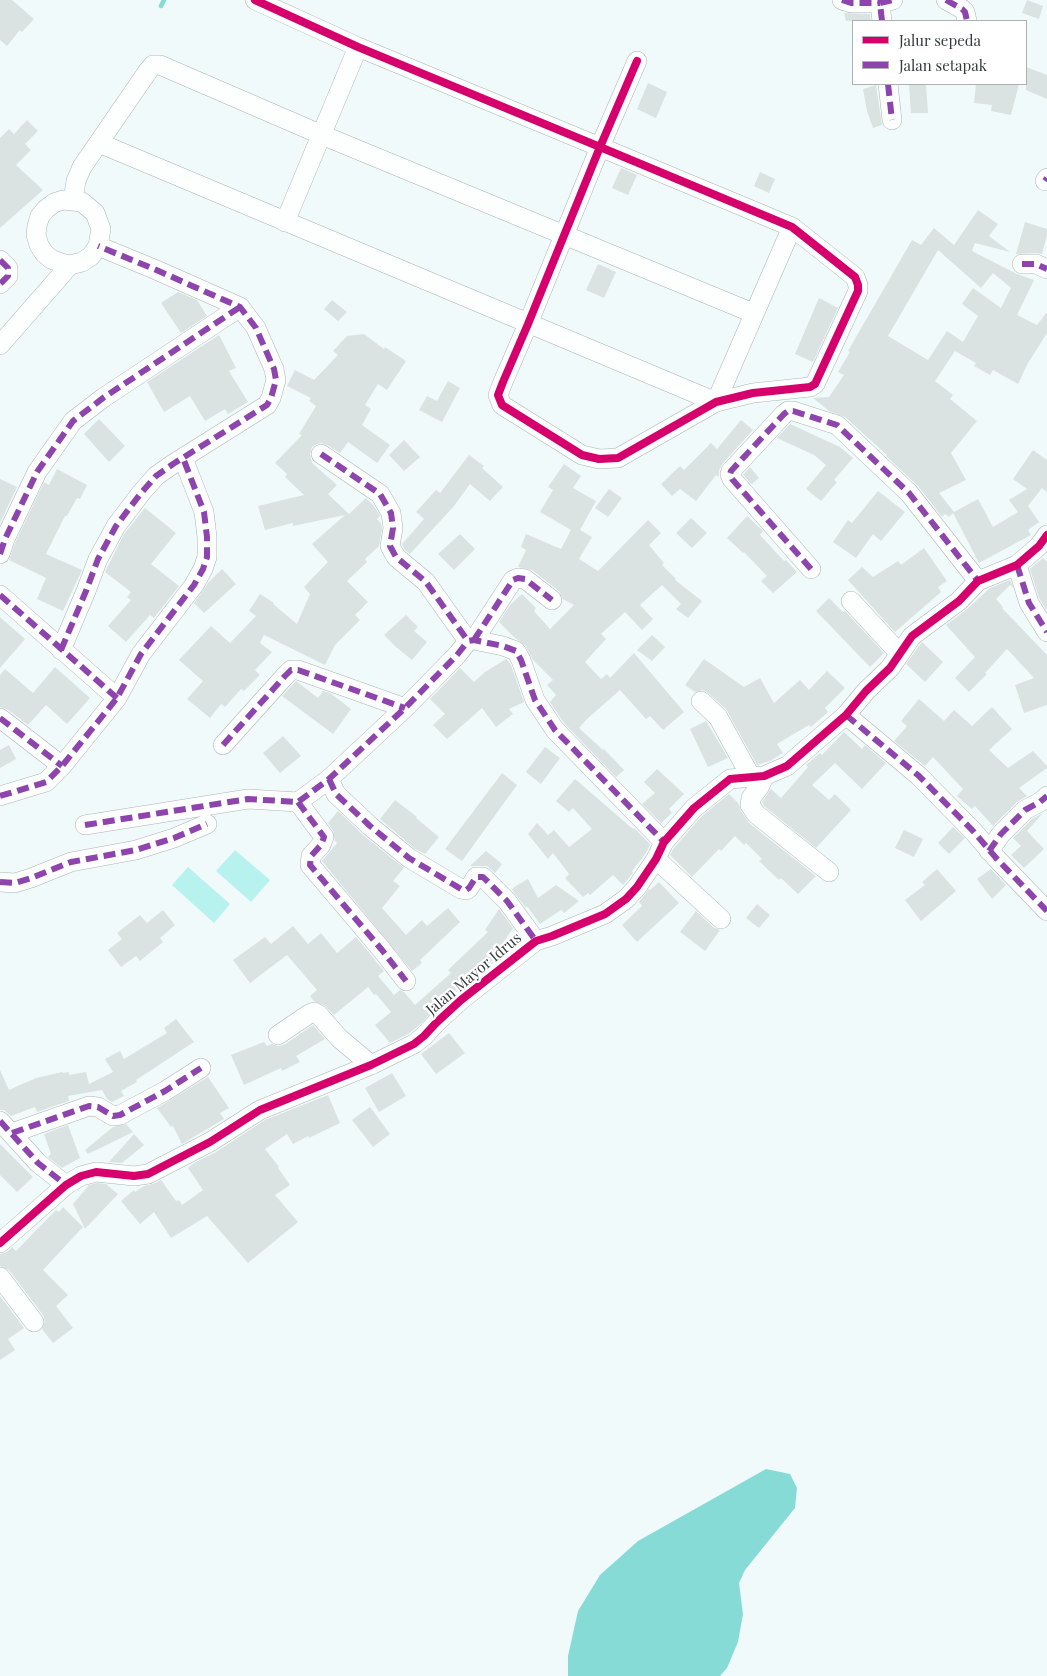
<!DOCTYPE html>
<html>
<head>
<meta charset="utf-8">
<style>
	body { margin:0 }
	#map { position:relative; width:1047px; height:1676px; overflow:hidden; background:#f0fafa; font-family:"Playfair Display",serif }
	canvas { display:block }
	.legend { position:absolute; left:852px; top:20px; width:175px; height:65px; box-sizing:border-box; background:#fff; border:1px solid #aeb1b1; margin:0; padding:6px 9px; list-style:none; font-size:15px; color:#353d3c }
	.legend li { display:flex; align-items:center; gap:10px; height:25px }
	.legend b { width:25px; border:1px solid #aeb1b1 }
</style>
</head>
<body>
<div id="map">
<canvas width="1047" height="1676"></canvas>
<ul class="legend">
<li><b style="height:6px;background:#d6006c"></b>Jalur sepeda</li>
<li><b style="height:6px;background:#8e44ad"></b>Jalan setapak</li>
</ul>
</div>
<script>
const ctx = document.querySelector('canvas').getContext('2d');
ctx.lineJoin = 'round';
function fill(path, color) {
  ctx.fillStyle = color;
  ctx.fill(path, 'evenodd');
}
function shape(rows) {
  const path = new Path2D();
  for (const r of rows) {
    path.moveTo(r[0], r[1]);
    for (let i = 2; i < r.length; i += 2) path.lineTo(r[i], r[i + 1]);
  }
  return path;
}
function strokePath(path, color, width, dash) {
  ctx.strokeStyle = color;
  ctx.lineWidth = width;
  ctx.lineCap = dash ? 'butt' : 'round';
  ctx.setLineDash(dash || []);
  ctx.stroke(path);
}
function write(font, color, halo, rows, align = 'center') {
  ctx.font = font + ' "Playfair Display",serif';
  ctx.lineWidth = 4.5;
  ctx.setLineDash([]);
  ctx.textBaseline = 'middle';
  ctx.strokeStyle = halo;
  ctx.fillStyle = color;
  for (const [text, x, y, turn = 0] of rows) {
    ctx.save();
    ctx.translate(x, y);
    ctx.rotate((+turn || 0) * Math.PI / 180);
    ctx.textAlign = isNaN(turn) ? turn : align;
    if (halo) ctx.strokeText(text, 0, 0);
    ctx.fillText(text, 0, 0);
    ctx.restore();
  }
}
fill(shape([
	[235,850,270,880,251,902,216,871],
	[188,867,230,904,214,923,172,885]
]), '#b7f2ee');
fill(shape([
	[766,1469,790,1474,797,1488,795,1508,745,1570,739,1583,743,1614,738,1642,727,1668,720,1676,568,1676,568,1656,578,1611,600,1575,638,1541]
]), '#86dbd6');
strokePath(shape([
	[161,6,164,0]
]), '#86dbd6', 4.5);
fill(shape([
	[0,0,12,0,34,19,22,32,20,30,7,46,0,40],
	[1027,0,1043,6,1039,19,1022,13],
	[844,13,870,14,871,21,846,21],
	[1026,67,1047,75,1047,99,1026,90],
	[648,83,667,92,656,118,637,109],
	[909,84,926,84,928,113,911,113],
	[976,84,1019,84,1011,115,991,111,992,105,974,103],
	[876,85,882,125,873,128,867,111,863,89],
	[27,120,38,131,25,144,31,150,16,165,43,190,0,228,0,138,9,129,14,134],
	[621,168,637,175,628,195,612,188],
	[760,172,775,179,769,193,754,186],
	[978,210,998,224,989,236,1010,252,975,243,972,251,1017,274,1034,280,1017,315,1037,325,1047,312,1047,333,1028,363,1018,384,993,370,990,375,974,366,976,363,955,351,935,381,953,395,950,399,977,421,951,453,966,480,939,493,954,512,978,499,993,527,1018,512,1009,500,1027,489,1013,479,1033,450,1047,460,1047,492,1042,488,1028,506,1039,522,1028,530,1031,535,979,563,953,513,949,517,945,514,942,517,918,486,886,456,887,455,845,417,829,411,813,398,829,397,844,375,838,372,850,352,848,351,912,240,921,245,934,228,954,245],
	[938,250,981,288,993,273,1011,288,1001,308,973,288,962,304,978,316,963,342,947,331,928,360,888,336],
	[1025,222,1047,229,1047,235,1042,254,1036,253,1016,254],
	[598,264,616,272,604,298,586,290],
	[178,292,197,300,207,316,181,333,161,303],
	[819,298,838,308,813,362,795,354],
	[332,300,347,312,338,321,324,309],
	[364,334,384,349,385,347,406,361,387,390,378,384,365,405,371,409,362,425,390,445,377,463,348,442,340,453,327,445,321,443,317,444,312,447,310,454,312,463,337,485,328,494,349,514,366,498,374,506,380,516,377,519,381,523,382,528,379,546,365,559,367,562,347,581,368,602,355,615,360,620,335,645,325,665,264,635,260,643,272,652,255,670,260,675,244,691,241,689,225,707,221,704,210,718,187,699,203,681,179,660,211,626,230,643,256,616,249,611,260,594,274,603,273,604,297,624,310,594,304,587,328,562,312,544,345,515,293,526,293,523,265,530,258,506,304,495,285,477,287,474,275,463,302,435,299,434,316,406,309,401,311,398,287,386,295,370,314,380,338,355,333,351,347,336],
	[219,335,236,368,229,371,248,402,228,414,225,409,205,421,190,396,164,412,147,382],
	[448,381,460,388,442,422,419,410,427,396,437,401],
	[99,419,125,446,109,462,84,434],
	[741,420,753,430,723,463,719,470,719,475,718,477,716,475,696,501,680,489,672,496,661,484,680,466,684,470,711,443,717,449],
	[790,424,840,447,853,458,834,480,837,482,821,501,806,489,826,465,814,455,777,438],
	[404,440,420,457,404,471,389,455],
	[469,455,484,466,482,468,503,487,490,501,470,484,454,506,410,554,405,550,402,544,424,519,416,512,436,490,440,493],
	[564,464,581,476,573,488,596,501,580,530,592,537,579,559,598,571,648,520,661,533,649,545,664,563,662,565,676,579,675,580,702,601,688,618,676,609,681,604,662,585,640,605,653,619,642,630,625,612,601,634,606,639,585,662,601,679,607,674,610,678,634,653,684,712,663,730,650,716,646,719,620,690,587,719,579,728,603,750,604,749,624,770,616,777,564,723,550,702,556,695,547,685,553,680,533,660,525,645,515,638,499,622,510,605,522,594,536,608,534,611,550,629,574,605,563,599,559,591,532,570,518,567,526,550,521,547,526,534,561,549,571,530,540,512,553,490,548,487],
	[750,467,759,478,752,484,743,475],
	[57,469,87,485,80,499,77,498,67,516,65,516,46,554,82,570,63,611,37,599,46,578,9,560,15,543,44,482,49,485],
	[0,479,17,487,0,523],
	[609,489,622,498,608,517,595,508],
	[878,491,905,512,881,541,873,534,856,558,833,542,848,520,852,523],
	[145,508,176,533,151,564,179,586,154,618,150,615,126,642,108,626,131,600,127,597,131,592,105,572,124,534],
	[747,516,763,531,760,535,784,561,786,560,797,572,773,593,761,581,767,576,744,552,743,553,727,538],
	[691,518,707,533,692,548,676,533],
	[460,534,475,549,454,570,438,554],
	[924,548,947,581,938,587,941,592,895,632,848,580,862,567,873,577,898,561,901,565],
	[1043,558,1047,562,1047,611,1039,598,1030,569],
	[222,569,236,584,204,613,194,603,208,583],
	[1010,580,1013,588,1010,585,996,599,1003,607,1002,608,1047,655,1047,705,1024,713,1015,685,1034,678,1007,649,985,673,987,674,969,692,955,678,975,657,946,625,966,610,990,588],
	[829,598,843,612,845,611,884,653,870,667,816,611],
	[406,615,418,627,414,631,427,642,412,660,396,647,384,635],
	[0,617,25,639,0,668],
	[652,635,665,647,652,661,637,650],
	[922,642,943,662,925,682,906,664],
	[506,659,511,665,524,702,509,709,513,714,496,727,482,708,447,739,433,725,445,714,430,699,460,668,474,682,485,672],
	[704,659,744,687,760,678,774,703,800,680,809,690,827,671,845,688,825,708,828,712,811,727,809,725,777,744,783,753,770,761,757,765,726,709,708,693,703,690,695,692,685,685],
	[55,667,90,698,67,724,46,705,28,725,7,709,0,707,0,675,5,669,33,693],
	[296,681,318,698,323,691,330,693,351,709,333,734,282,696],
	[919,699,944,721,954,710,972,726,992,707,1012,729,989,750,1008,768,1033,751,1047,766,1047,768,1019,788,1027,796,1017,802,993,826,975,806,972,809,957,796,963,789,933,757,925,766,894,741,907,726,901,721],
	[706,721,728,758,708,767,690,729],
	[844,732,862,749,865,745,886,763,862,789,835,763,812,785,829,800,835,794,851,810,816,848,764,806,762,802,771,789,781,798,808,767,806,765,820,753,822,755],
	[283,736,301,756,280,773,263,753],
	[9,745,16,759,0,768,0,750],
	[545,747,560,758,541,784,526,772],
	[657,769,684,794,669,809,672,813,661,823,642,804,655,793,644,782],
	[502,773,517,785,462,861,445,849],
	[575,779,633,829,634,828,650,844,646,853,632,871,633,873,623,885,613,875,590,895,588,893,583,897,565,878,569,874,553,853,548,859,528,834,537,823,548,835,554,830,569,847,592,829,573,808,569,812,556,801],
	[729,794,739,804,741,811,749,823,816,876,798,894,781,878,779,880,759,861,762,859,746,843,744,845,735,836,721,851,719,849,692,877,670,855,674,848,702,816],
	[395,800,417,817,416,818,439,837,425,854,415,849,380,819],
	[338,811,363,835,404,868,393,881,400,886,382,908,406,935,422,920,427,926,448,908,460,922,420,960,422,963,412,971,322,861,337,843,335,841,333,831,328,823],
	[1043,813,1027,831,1044,849,1024,868,1011,855,1021,846,1013,838,1032,819],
	[953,827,965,838,949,854,938,843],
	[904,830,923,839,914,857,895,848],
	[486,851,502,864,495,873,487,866,470,866],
	[937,869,956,891,921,921,905,900,925,885,922,882],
	[991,869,1006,885,992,899,977,879],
	[528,879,538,898,556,885,579,901,564,913,561,910,540,924,527,906,526,908,512,890,514,887],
	[659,882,679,903,637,942,622,925,642,906,639,902,649,889,650,890],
	[757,904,770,915,759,928,746,918],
	[499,909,513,928,495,955,497,957,453,992,416,1028,408,1034,390,1043,375,1025,391,1012,376,994,374,995,368,987,334,1015,325,1006,314,1001,310,996,317,990,287,955,250,983,233,960,265,937,271,944,293,926,308,944,321,933,337,953,356,937,384,971,378,976,394,995,400,990,404,992,415,1005,451,973,448,970,488,932,485,930],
	[163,910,175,925,160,938,163,942,140,961,136,956,121,967,108,950,122,939,117,933,140,915,147,923],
	[696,911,713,927,720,930,705,951,680,932],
	[176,1019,194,1042,136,1080,137,1082,121,1091,124,1096,112,1102,107,1099,102,1090,68,1096,69,1101,37,1112,35,1107,11,1116,4,1110,0,1110,0,1070,9,1090,36,1078,62,1072,63,1073,69,1072,69,1075,86,1072,89,1084,113,1072,105,1059,120,1051,124,1059,167,1033,164,1028],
	[313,1025,325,1039,296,1056,300,1062,282,1071,281,1068,244,1085,231,1055,264,1042,267,1046,272,1044,278,1046,284,1045],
	[449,1033,465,1053,436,1074,421,1054],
	[392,1073,406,1096,379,1112,365,1088],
	[208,1077,229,1108,220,1113,224,1119,182,1144,173,1126,171,1127,157,1108],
	[328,1095,340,1123,309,1138,308,1136,293,1144,287,1134,265,1149,279,1167,278,1168,290,1185,275,1195,298,1222,248,1263,207,1216,171,1238,154,1212,140,1224,121,1201,134,1190,135,1192,144,1186,153,1184,161,1180,176,1201,179,1200,182,1205,203,1190,188,1168,194,1163,216,1152,265,1120],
	[370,1107,390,1134,373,1147,352,1120],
	[126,1124,133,1132,88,1154,85,1150,113,1127],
	[68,1125,80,1158,62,1168,48,1157,51,1154,44,1134],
	[134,1134,144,1145,122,1163,109,1162],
	[0,1144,33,1177,17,1192,0,1175],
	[97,1183,106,1184,118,1194,85,1229,73,1204,89,1185],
	[63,1207,83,1227,43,1270,68,1295,56,1306,73,1328,53,1343,42,1329,45,1321,43,1315,9,1270,0,1266,0,1254,7,1252,12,1247,16,1251,56,1210,59,1212],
	[0,1296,24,1328,8,1339,15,1350,0,1360]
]), '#dae3e2');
const minor = shape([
	[255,0,358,47,600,147,792,227,855,277,858,285,858,291,815,384,810,387,753,393,716,402,618,458,599,459,582,455,502,405,498,395,503,382,528,324,600,147,637,61],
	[842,0,851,3,880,3],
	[946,0,962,9,965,12,967,21],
	[882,21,880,3,893,0],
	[888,84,892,120],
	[99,143,716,402,792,227],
	[1045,181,1047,178],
	[73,200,76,181,82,167,148,71,153,65,160,65,322,135,753,313],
	[285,222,358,47],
	[0,260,8,268,8,276,0,284],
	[1022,264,1036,264,1047,269],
	[0,345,70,265,82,262,91,256,98,246,101,229,95,213,82,202,63,200,54,203,46,209,40,216,37,226,36,235,39,245,44,253,51,259,61,263,70,265],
	[321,454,380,494,391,513,393,528,390,546,396,557,426,582,468,641,474,640,503,646,516,651,521,660,535,700,555,730,664,842],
	[0,554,5,539,37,472,73,421,103,398,240,307],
	[1017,565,1029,603,1047,632],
	[811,569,732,479,730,474,731,471,784,414,788,411,793,411,837,425,909,493,978,581],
	[0,595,117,698],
	[851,601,900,654],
	[474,640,513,580,518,578,525,579,552,600],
	[61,650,86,591,98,559,116,526,141,493,156,476,173,464,267,405,271,398,276,380,274,369,256,328,240,307,154,269,98,246],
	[701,701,718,717,751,777],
	[846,715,919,776,973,831,997,859,1047,911],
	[0,718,62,766],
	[223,745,285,676,291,670,298,670,405,708],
	[764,776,760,786,751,798,750,805,756,814,829,872],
	[329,779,336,794,370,826,409,858,461,889,466,890,469,888,476,877,483,877,507,901,536,941],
	[0,796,46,782,62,766,117,698,141,654,194,585,203,569,207,557,207,537,204,512,183,458],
	[298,802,324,837,321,845,311,856,310,865,382,950,406,981],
	[85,825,248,799,298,802,329,779,405,708,457,655,468,641],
	[989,851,1001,834,1025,810,1040,802,1047,796],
	[656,859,721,919],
	[0,882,15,883,31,878,71,862,136,850,174,838,207,824],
	[278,1035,309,1014,314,1012,319,1015,339,1038,371,1065],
	[0,1121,38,1163,66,1185],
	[12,1133,89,1106,98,1107,113,1116,120,1115,165,1091,201,1068],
	[0,1243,66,1185,81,1176,96,1172,134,1176,148,1174,210,1142,260,1110,371,1065,414,1044,424,1036,436,1023,461,1000,536,941,552,936,605,914,626,899,637,887,656,859,664,842,694,808,730,779,764,776,787,766,846,715,866,691,890,668,912,636,959,601,978,581,1017,565,1039,546,1047,535],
	[0,1277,34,1322]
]);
strokePath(minor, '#adb4b4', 20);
strokePath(minor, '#fdfefe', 19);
strokePath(shape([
	[842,0,851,3,880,3],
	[946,0,962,9,965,12,967,21],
	[882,21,880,3,893,0],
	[888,84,892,120],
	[1045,181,1047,178],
	[0,260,8,268,8,276,0,284],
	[1022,264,1036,264,1047,269],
	[321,454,380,494,391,513,393,528,390,546,396,557,426,582,468,641,474,640,503,646,516,651,521,660,535,700,555,730,664,842],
	[0,554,5,539,37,472,73,421,103,398,240,307],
	[1017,565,1029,603,1047,632],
	[811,569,732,479,730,474,731,471,784,414,788,411,793,411,837,425,909,493,978,581],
	[0,595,117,698],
	[474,640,513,580,518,578,525,579,552,600],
	[61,650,86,591,98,559,116,526,141,493,156,476,173,464,267,405,271,398,276,380,274,369,256,328,240,307,154,269,98,246],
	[846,715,919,776,973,831,997,859,1047,911],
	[0,718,62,766],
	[223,745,285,676,291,670,298,670,405,708],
	[329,779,336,794,370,826,409,858,461,889,466,890,469,888,476,877,483,877,507,901,536,941],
	[0,796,46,782,62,766,117,698,141,654,194,585,203,569,207,557,207,537,204,512,183,458],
	[298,802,324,837,321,845,311,856,310,865,382,950,406,981],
	[85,825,248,799,298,802,329,779,405,708,457,655,468,641],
	[989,851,1001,834,1025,810,1040,802,1047,796],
	[0,882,15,883,31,878,71,862,136,850,174,838,207,824],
	[0,1121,38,1163,66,1185],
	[12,1133,89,1106,98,1107,113,1116,120,1115,165,1091,201,1068]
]), '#8e44ad', 6, [12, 6]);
strokePath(shape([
	[255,0,358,47,600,147,792,227,855,277,858,285,858,291,815,384,810,387,753,393,716,402,618,458,599,459,582,455,502,405,498,395,503,382,528,324,600,147,637,61],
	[0,1243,66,1185,81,1176,96,1172,134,1176,148,1174,210,1142,260,1110,371,1065,414,1044,424,1036,436,1023,461,1000,536,941,552,936,605,914,626,899,637,887,656,859,664,842,694,808,730,779,764,776,787,766,846,715,866,691,890,668,912,636,959,601,978,581,1017,565,1039,546,1047,535]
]), '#d6006c', 8);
write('15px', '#353d3c', '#fff', [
	["Jalan Mayor Idrus",474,974,-40]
]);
</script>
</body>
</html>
